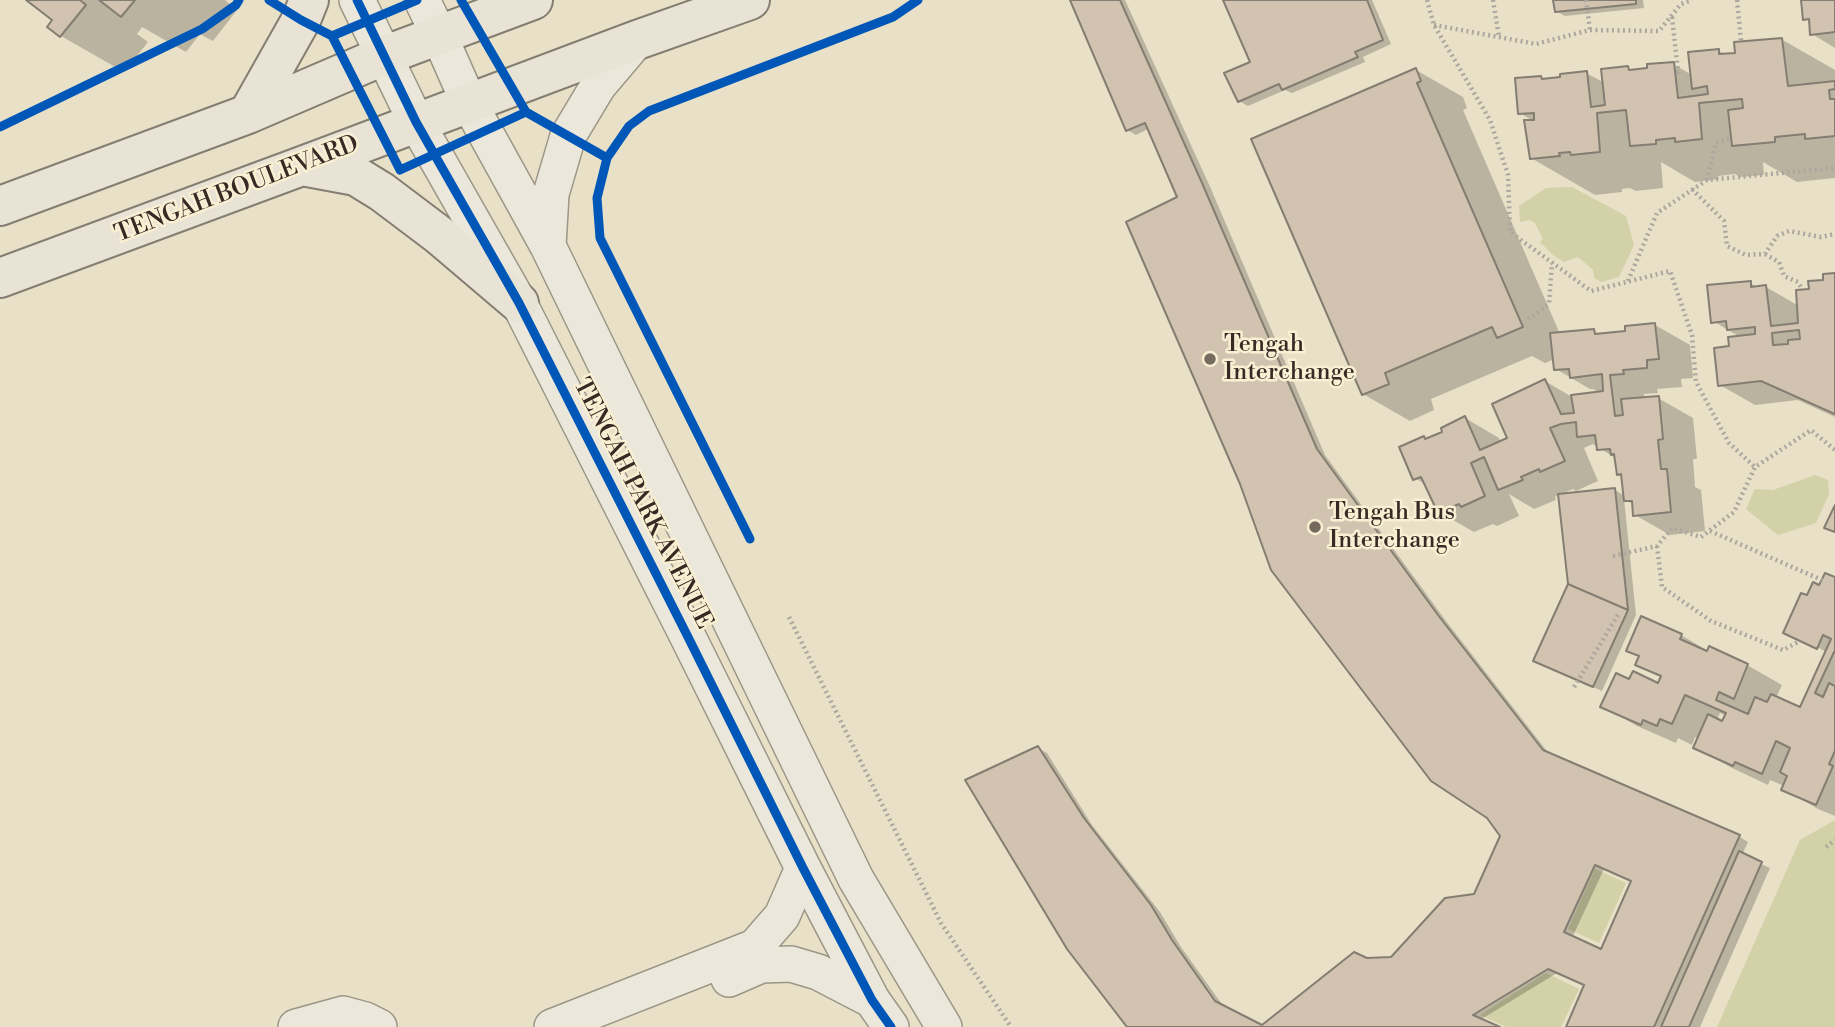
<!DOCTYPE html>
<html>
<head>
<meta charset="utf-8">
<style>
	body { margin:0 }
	canvas { display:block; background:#e8e0c7 }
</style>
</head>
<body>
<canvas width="1835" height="1027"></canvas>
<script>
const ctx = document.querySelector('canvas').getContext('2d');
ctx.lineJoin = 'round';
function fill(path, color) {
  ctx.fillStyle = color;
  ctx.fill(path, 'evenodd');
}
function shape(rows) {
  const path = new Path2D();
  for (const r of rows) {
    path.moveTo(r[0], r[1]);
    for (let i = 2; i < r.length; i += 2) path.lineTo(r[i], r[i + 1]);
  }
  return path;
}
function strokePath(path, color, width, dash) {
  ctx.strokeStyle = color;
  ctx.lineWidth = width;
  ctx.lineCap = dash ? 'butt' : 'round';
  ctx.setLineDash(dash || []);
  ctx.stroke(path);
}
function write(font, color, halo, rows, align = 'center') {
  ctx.font = font + ' "Libre Bodoni",serif';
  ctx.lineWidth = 5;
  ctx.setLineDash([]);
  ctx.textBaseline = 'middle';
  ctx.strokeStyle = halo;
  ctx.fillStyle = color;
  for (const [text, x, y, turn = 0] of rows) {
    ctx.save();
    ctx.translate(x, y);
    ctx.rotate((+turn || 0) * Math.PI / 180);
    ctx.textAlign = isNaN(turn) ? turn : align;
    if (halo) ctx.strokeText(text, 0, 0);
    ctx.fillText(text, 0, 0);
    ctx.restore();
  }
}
fill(shape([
	[1572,187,1626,216,1634,245,1619,277,1601,282,1594,278,1593,270,1578,257,1564,262,1553,255,1540,242,1543,239,1535,223,1530,220,1520,222,1519,206,1546,188],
	[1815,475,1828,480,1829,494,1816,523,1778,535,1746,509,1755,489,1773,490],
	[1835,820,1835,1027,1717,1027,1800,840],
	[1595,869,1626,883,1599,943,1568,929],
	[1546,973,1579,989,1561,1027,1506,1027,1480,1015]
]), '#d2d1a7');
fill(shape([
	[28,0,225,0,237,10,213,41,200,34,186,52,142,27,137,34,148,42,124,72,61,36,50,26,54,20],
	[1072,0,1125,0,1211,189,1325,455,1446,621,1550,755,1740,837,1748,842,1742,855,1770,868,1700,1027,1568,1027,1586,986,1557,973,1480,1020,1495,1027,1263,1027,1367,960,1391,959,1476,896,1502,836,1242,483,1180,198,1148,129,1136,135,1127,130],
	[1604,869,1633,882,1602,951,1572,938],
	[1225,0,1372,0,1391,44,1363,57,1365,62,1292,93,1285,90,1248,106,1239,101,1252,62],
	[1555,0,1643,0,1644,8,1565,16,1556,11],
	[1803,0,1835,0,1835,48,1812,34,1811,22,1805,19],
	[1781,39,1835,70,1835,178,1797,182,1763,162,1764,175,1740,177,1735,174,1718,176,1719,179,1695,182,1661,162,1663,188,1636,191,1630,188,1622,189,1622,192,1595,195,1531,158,1535,122,1520,113,1541,78,1545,80,1586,73,1605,83,1628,68,1633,71,1673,64,1692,75,1719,51,1727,55],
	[1416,70,1463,97,1467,108,1463,110,1560,334,1593,331,1601,335,1627,333,1655,325,1690,345,1693,378,1681,379,1682,387,1657,389,1658,393,1644,394,1645,399,1658,398,1693,418,1697,459,1693,459,1695,487,1701,490,1705,531,1670,535,1635,515,1634,505,1624,499,1636,615,1602,691,1544,665,1615,490,1625,496,1623,477,1618,474,1617,459,1593,444,1584,448,1598,481,1576,491,1573,489,1555,497,1556,500,1534,509,1509,494,1519,516,1497,526,1493,524,1474,532,1439,512,1427,485,1415,478,1424,438,1428,440,1444,433,1465,418,1499,438,1501,443,1509,439,1545,381,1572,397,1601,393,1593,389,1590,389,1556,369,1555,359,1545,363,1532,356,1431,399,1434,410,1410,421,1363,394],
	[1835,275,1835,417,1798,400,1755,405,1720,385,1731,348,1740,337,1713,321,1750,283,1759,288,1766,287,1799,306,1811,290],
	[1835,579,1835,816,1818,809,1783,789,1784,786,1770,780,1768,785,1730,767,1695,747,1699,739,1695,737,1692,745,1678,738,1676,743,1637,726,1603,706,1630,681,1659,685,1662,678,1638,664,1641,657,1628,650,1681,635,1708,651,1747,665,1782,685,1776,698,1801,710,1826,652,1814,645,1812,648,1785,632,1808,597,1820,587],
	[1720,713,1726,716,1723,723,1717,720],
	[1038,748,1047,753,1092,825,1160,912,1181,947,1224,1007,1262,1027,1129,1027]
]), '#0003');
const building = shape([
	[26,0,80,0,86,5,60,37,47,27,52,20,26,0],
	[99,0,135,0,121,17,99,0],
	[1070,0,1120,0,1202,183,1317,449,1438,615,1543,750,1740,835,1654,1027,1566,1027,1584,985,1548,969,1473,1015,1500,1027,1127,1027,1067,949,965,780,1038,746,1084,818,1151,905,1172,940,1215,1001,1262,1025,1354,952,1367,958,1391,957,1445,898,1474,894,1500,836,1487,818,1431,781,1271,570,1240,484,1126,222,1177,197,1145,123,1126,131,1070,0],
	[1595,865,1631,881,1601,949,1564,932,1595,865],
	[1223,0,1367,0,1383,40,1355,52,1358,57,1282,90,1279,84,1238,102,1224,73,1250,62,1223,0],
	[1553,0,1636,0,1636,4,1555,12,1553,0],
	[1801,0,1835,0,1835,32,1810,35,1809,19,1803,20,1801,0],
	[1782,38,1788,86,1835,81,1835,89,1829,90,1830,99,1835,99,1835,136,1805,139,1805,134,1775,137,1775,142,1732,146,1728,110,1743,108,1742,99,1699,103,1702,139,1675,142,1675,138,1656,140,1656,144,1630,146,1626,110,1597,113,1600,152,1571,155,1570,152,1559,153,1560,156,1530,159,1524,120,1534,120,1534,113,1518,114,1515,78,1541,76,1542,79,1560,77,1560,74,1587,71,1591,107,1605,105,1601,69,1628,66,1629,70,1647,68,1647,64,1674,62,1678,98,1708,94,1707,86,1692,89,1688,52,1719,49,1719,54,1735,53,1734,42,1782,38],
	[1416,68,1421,81,1417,83,1523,327,1497,338,1492,327,1385,373,1389,384,1362,395,1251,139,1416,68],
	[1835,273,1835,414,1761,381,1718,386,1714,348,1729,346,1728,337,1755,334,1755,327,1727,330,1726,321,1711,323,1707,285,1751,281,1751,287,1766,285,1771,326,1798,323,1796,290,1809,289,1808,281,1823,280,1823,274,1835,273],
	[1799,330,1800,339,1788,340,1788,344,1773,345,1772,333,1799,330],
	[1655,323,1659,359,1647,360,1647,368,1623,370,1624,374,1610,375,1615,416,1623,415,1621,399,1659,396,1663,439,1658,440,1661,469,1667,469,1671,512,1633,516,1632,501,1624,501,1621,474,1617,475,1614,454,1611,455,1610,449,1597,450,1595,435,1577,437,1576,422,1561,424,1550,428,1565,461,1540,472,1539,469,1521,477,1523,480,1498,490,1484,457,1471,463,1485,496,1461,507,1459,504,1438,513,1421,477,1413,480,1399,447,1424,436,1425,439,1442,432,1441,428,1465,416,1480,450,1507,438,1492,404,1545,379,1561,414,1574,413,1571,395,1603,391,1602,374,1570,378,1569,369,1554,370,1550,333,1594,329,1595,334,1625,331,1625,326,1655,323],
	[1615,488,1628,610,1568,584,1558,494,1615,488],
	[1835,505,1835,532,1824,528,1835,505],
	[1825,573,1835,577,1835,653,1834,652,1815,693,1823,697,1829,683,1835,686,1835,751,1829,764,1833,766,1816,805,1781,790,1787,776,1780,772,1790,748,1776,741,1762,774,1735,762,1733,766,1693,748,1708,714,1722,721,1726,713,1685,695,1672,724,1660,719,1657,726,1643,720,1641,725,1600,707,1616,673,1629,679,1633,671,1658,683,1661,676,1635,665,1639,656,1626,651,1641,616,1682,634,1680,639,1707,651,1709,646,1748,664,1734,699,1719,692,1716,700,1748,714,1755,697,1767,702,1771,694,1800,707,1831,639,1823,635,1817,649,1783,633,1801,593,1807,595,1813,582,1819,585,1825,573],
	[1568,584,1628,610,1593,687,1533,661,1568,584],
	[1739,851,1762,862,1689,1027,1661,1027,1739,851]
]);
fill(building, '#d2c3b0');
strokePath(building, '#837e71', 2);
const minor = shape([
	[357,0,416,122,519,303,689,639,803,868,872,1000,891,1027],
	[422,0,439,35,469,103,548,246,856,879,944,1027],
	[548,246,551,194,568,136,598,86,637,40],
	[729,979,761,965,791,964,818,972,872,1000],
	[296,1027,343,1014,365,1020,379,1027],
	[552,1027,755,947,782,916,803,868]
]);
const major = shape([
	[248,114,301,20,309,0],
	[302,166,356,176,382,192,439,235,519,303],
	[0,206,248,114,383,56,533,0],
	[0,278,302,166,637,40,750,0]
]);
strokePath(minor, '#9c9687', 38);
strokePath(major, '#837e71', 42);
strokePath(shape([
	[1427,0,1434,25,1490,120,1508,175,1510,232,1591,291,1670,271,1692,335,1696,382,1729,443,1755,467],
	[1493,0,1499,37],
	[1586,0,1590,30],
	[1737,0,1741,41],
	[1672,17,1678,72,1675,72],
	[1434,25,1536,44,1590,30,1659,31,1681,4,1692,0],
	[1707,180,1716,143,1731,138],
	[1692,189,1724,221,1727,246,1746,255,1765,254,1777,236,1789,231,1821,237,1835,234],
	[1765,254,1779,262,1784,276,1798,282,1802,289],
	[1628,281,1657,213,1707,180,1835,168],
	[1528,319,1549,304,1552,263],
	[1710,531,1822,580],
	[1657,546,1662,587,1711,621,1783,650,1800,641],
	[1613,556,1657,546,1672,528,1701,537,1734,512,1755,467,1811,430,1835,450],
	[789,617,941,923,1011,1027],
	[1574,687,1618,615],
	[1826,847,1835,840]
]), '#aca79e', 4.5, [2, 3.5]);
strokePath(minor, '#ebe8db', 35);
strokePath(major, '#e8e3d5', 38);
strokePath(shape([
	[269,0,301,20,332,36,400,170,526,112,461,0],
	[357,0,416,122,519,303,689,639,803,868,872,1000,891,1027],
	[332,36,417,0],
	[526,112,607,158],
	[0,127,202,29,236,5,239,0],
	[750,539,600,238,597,198,607,158,629,126,649,111,893,17,918,0]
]), '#0057b8', 9);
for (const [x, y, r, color] of [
	[1210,359,7,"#756a5e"],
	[1315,527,7,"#756a5e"]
]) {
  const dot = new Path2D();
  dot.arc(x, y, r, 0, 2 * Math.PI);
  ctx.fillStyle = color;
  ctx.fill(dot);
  strokePath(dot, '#f9efd2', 2.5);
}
write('24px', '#372a25', '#f9efd2', [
	["TENGAH BOULEVARD",237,190,-21],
	["TENGAH PARK AVENUE",642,504,63]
]);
write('24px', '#372a25', '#f9efd2', [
	["Tengah",1224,345],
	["Interchange",1224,373],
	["Tengah Bus",1329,513],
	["Interchange",1329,541]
], 'left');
</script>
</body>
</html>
